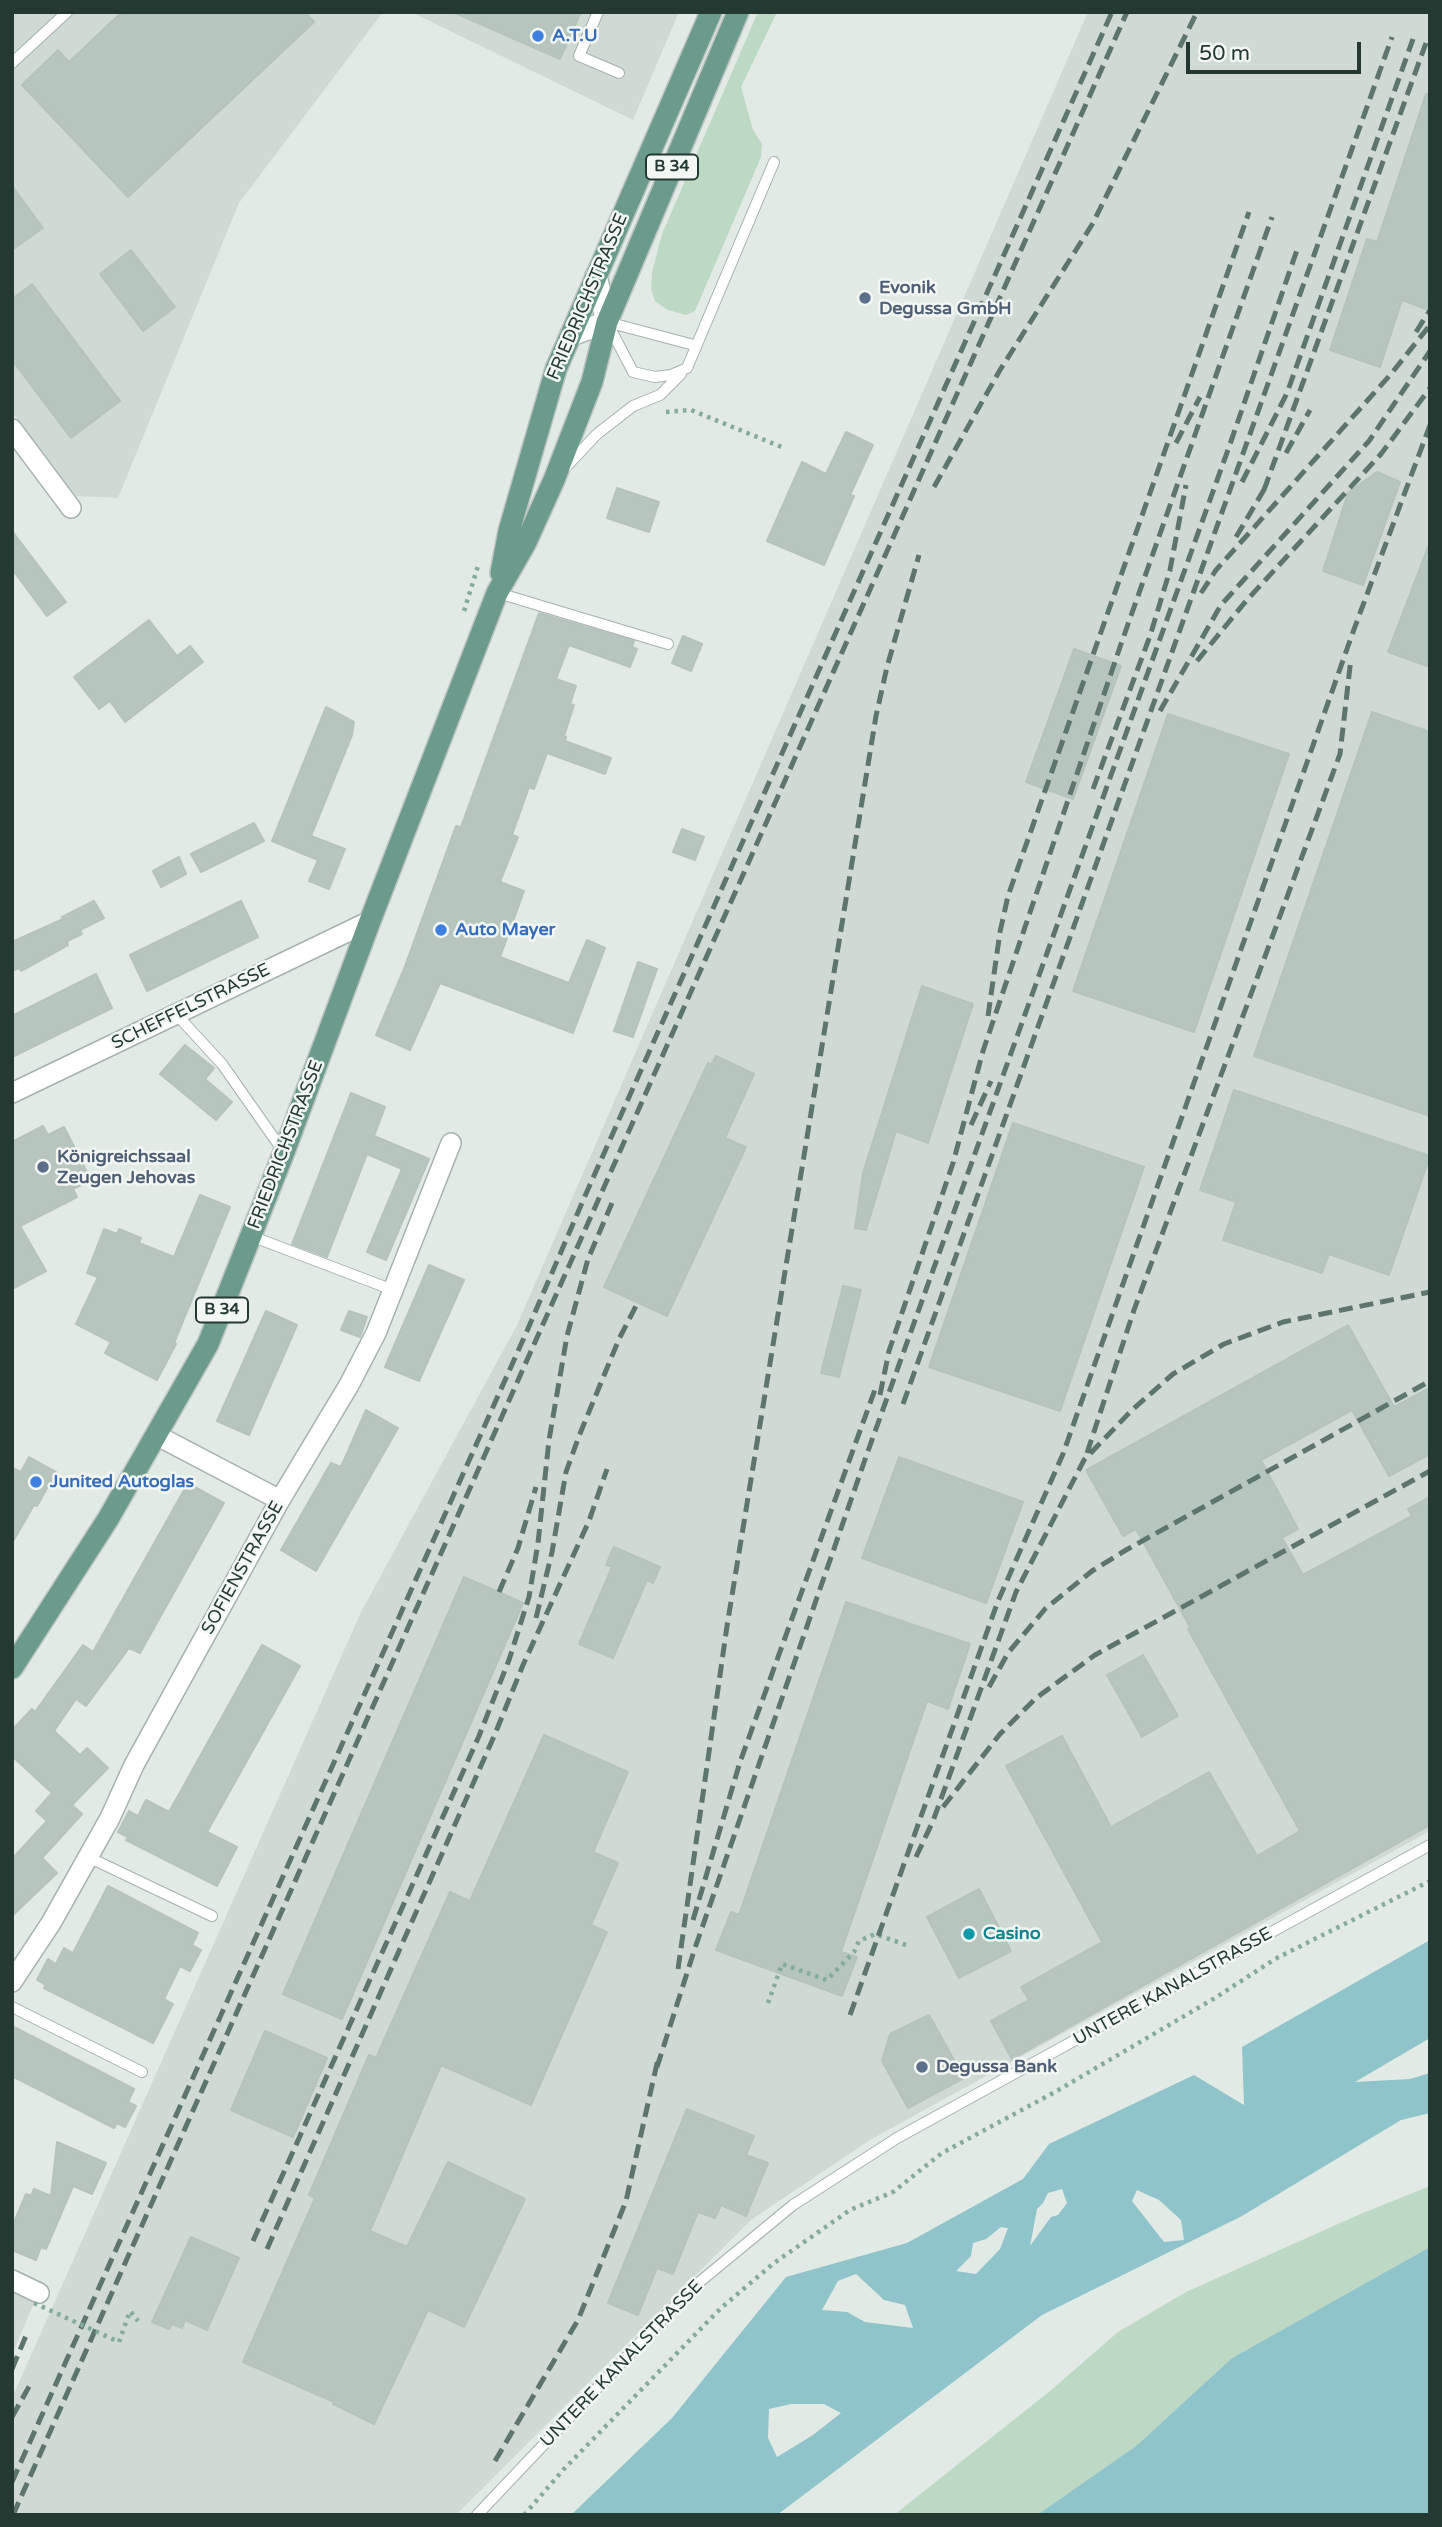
<!DOCTYPE html>
<html>
<head>
<meta charset="utf-8">
<style>
	body { margin:0 }
	#map { position:relative; width:1442px; height:2527px; overflow:hidden; background:#e2eae6; font-family:"Varela Round",sans-serif }
	canvas { display:block }
	.frame { position:absolute; inset:0; border:14px solid #243932; pointer-events:none }
	.scale { position:absolute; left:1186px; top:42px; width:175px; height:32px; box-sizing:border-box; border:4px solid #243932; border-top:0; padding-left:9px; font-size:21px; line-height:24px; white-space:nowrap; color:#243932; -webkit-text-stroke:5px #f2f7f4; paint-order:stroke }
</style>
</head>
<body>
<div id="map">
<canvas width="1442" height="2527"></canvas>
<div class="frame"></div>
<div class="scale">50 m</div>
</div>
<script>
const ctx = document.querySelector('canvas').getContext('2d');
ctx.lineJoin = 'round';
function fill(path, color) {
  ctx.fillStyle = color;
  ctx.fill(path, 'evenodd');
}
function shape(rows) {
  const path = new Path2D();
  for (const r of rows) {
    path.moveTo(r[0], r[1]);
    for (let i = 2; i < r.length; i += 2) path.lineTo(r[i], r[i + 1]);
  }
  return path;
}
function strokePath(path, color, width, dash) {
  ctx.strokeStyle = color;
  ctx.lineWidth = width;
  ctx.lineCap = dash ? 'butt' : 'round';
  ctx.setLineDash(dash || []);
  ctx.stroke(path);
}
function write(font, color, halo, rows, align = 'center') {
  ctx.font = font + ' "Varela Round",sans-serif';
  ctx.lineWidth = 5;
  ctx.setLineDash([]);
  ctx.textBaseline = 'middle';
  ctx.strokeStyle = halo;
  ctx.fillStyle = color;
  for (const [text, x, y, turn = 0] of rows) {
    ctx.save();
    ctx.translate(x, y);
    ctx.rotate((+turn || 0) * Math.PI / 180);
    ctx.textAlign = isNaN(turn) ? turn : align;
    if (halo) ctx.strokeText(text, 0, 0);
    ctx.fillText(text, 0, 0);
    ctx.restore();
  }
}
fill(shape([
	[12,12,383,12,239,203,118,498,76,496,12,412],
	[411,12,679,12,633,120],
	[1088,12,1430,12,1430,1831,870,2140,751,2220,456,2515,12,2515,12,2398,361,1612,517,1325],
	[12,2287,36,2298,12,2355]
]), '#d0dad5');
fill(shape([
	[758,12,777,12,741,87,753,130,762,144,761,157,695,311,686,315,668,310,655,301,651,289,652,272,662,234],
	[1430,2186,1430,2247,1232,2358,1136,2446,1037,2515,894,2515,1050,2391,1118,2332,1186,2292,1358,2215]
]), '#bdd9c3');
fill(shape([
	[1430,1940,1430,2038,1355,2082,1410,2079,1430,2073,1430,2113,1401,2120,1242,2216,1042,2315,777,2515,571,2515,672,2418,786,2277,907,2243,1023,2179,1049,2144,1194,2075,1244,2105,1242,2047],
	[1062,2189,1067,2203,1058,2215,1051,2217,1030,2246,1037,2209,1043,2203,1048,2193],
	[1137,2190,1159,2200,1181,2220,1184,2240,1164,2242,1132,2201],
	[1001,2227,1008,2228,1000,2249,976,2274,956,2271,971,2256,973,2243,986,2239],
	[856,2274,884,2300,905,2305,913,2328,865,2322,847,2312,822,2310,838,2281],
	[791,2404,824,2404,841,2413,813,2435,777,2457,768,2438,769,2409],
	[1430,2247,1430,2515,1037,2515,1136,2446,1232,2358]
]), '#8fc4ca');
const building = shape([
	[122,12,305,12,314,22,128,197,22,85,58,50,69,62,122,12],
	[453,12,581,12,560,59,453,12],
	[1426,94,1430,94,1430,296,1426,309,1402,300,1380,367,1330,350,1367,239,1377,242,1426,94],
	[12,186,43,228,12,250,12,186],
	[131,250,175,307,143,331,100,274,131,250],
	[32,284,120,401,71,438,12,360,12,299,32,284],
	[846,432,873,445,850,495,854,496,824,565,767,541,802,462,826,474,846,432],
	[1377,472,1400,482,1363,585,1323,571,1348,493,1377,472],
	[617,488,659,502,649,532,607,518,617,488],
	[12,531,66,602,47,616,12,569,12,531],
	[1428,547,1430,547,1430,667,1388,652,1428,547],
	[539,613,634,641,632,647,637,649,630,667,569,645,556,679,576,686,570,704,574,705,564,736,566,737,565,741,611,758,605,774,547,753,534,789,529,787,512,835,518,837,500,882,524,891,500,957,569,983,587,940,605,948,573,1033,440,983,410,1050,376,1035,404,969,456,826,461,827,539,613],
	[149,620,177,656,190,646,203,662,125,722,110,701,99,709,74,677,149,620],
	[683,636,702,644,691,671,672,663,683,636],
	[1074,649,1121,666,1073,799,1026,782,1074,649],
	[326,707,354,722,352,735,311,836,345,849,329,889,309,881,318,860,272,841,326,707],
	[1372,712,1430,732,1430,1116,1254,1056,1372,712],
	[1168,714,1289,754,1194,1032,1073,991,1168,714],
	[254,823,264,841,201,872,191,854,254,823],
	[682,829,704,837,695,860,673,852,682,829],
	[179,857,186,874,161,887,153,871,179,857],
	[94,901,104,918,80,930,82,934,67,941,68,945,21,971,19,968,12,971,12,942,63,919,62,917,94,901],
	[241,901,258,937,147,991,130,955,241,901],
	[638,962,657,969,633,1037,614,1031,638,962],
	[96,974,112,1008,12,1057,12,1016,96,974],
	[922,986,973,1004,928,1143,896,1131,866,1230,855,1228,863,1173,922,986],
	[185,1045,214,1068,205,1079,232,1102,216,1120,160,1074,185,1045],
	[716,1056,754,1074,725,1138,746,1147,667,1316,604,1287,708,1063,711,1065,716,1056],
	[1234,1090,1430,1156,1389,1275,1329,1254,1322,1273,1223,1240,1236,1202,1200,1190,1234,1090],
	[351,1093,385,1107,374,1136,429,1159,386,1260,367,1252,402,1169,367,1154,327,1257,292,1244,351,1093],
	[1013,1123,1144,1167,1060,1411,929,1367,1013,1123],
	[43,1126,48,1135,64,1127,91,1180,73,1189,77,1197,20,1226,46,1271,12,1289,12,1142,43,1126],
	[200,1195,230,1207,174,1343,176,1344,157,1380,105,1353,111,1342,76,1324,98,1277,87,1273,104,1229,117,1234,119,1229,141,1238,139,1243,174,1257,200,1195],
	[429,1265,464,1280,419,1381,385,1367,429,1265],
	[843,1286,861,1290,839,1377,821,1373,843,1286],
	[266,1311,297,1325,249,1435,217,1421,266,1311],
	[349,1311,367,1317,360,1337,341,1330,349,1311],
	[1348,1325,1394,1407,1430,1388,1430,1454,1389,1476,1352,1410,1261,1460,1298,1529,1282,1538,1303,1575,1412,1516,1408,1509,1430,1497,1430,1825,1012,2059,991,2021,1029,2000,1021,1987,1102,1942,1006,1766,1062,1736,1111,1827,1209,1772,1257,1856,1300,1831,1188,1629,1190,1627,1136,1529,1123,1536,1086,1470,1348,1325],
	[366,1410,398,1428,316,1571,281,1550,331,1463,341,1467,366,1410],
	[29,1457,56,1472,37,1506,34,1505,12,1543,12,1468,21,1472,29,1457],
	[899,1457,1023,1502,986,1603,862,1558,899,1457],
	[188,1483,224,1503,140,1653,129,1648,86,1706,76,1699,54,1731,80,1755,87,1748,108,1768,72,1805,82,1814,42,1858,57,1873,12,1916,12,1859,47,1821,36,1811,52,1793,12,1756,12,1730,32,1709,35,1712,83,1645,93,1652,188,1483],
	[614,1547,660,1567,653,1583,647,1580,613,1658,579,1644,612,1567,606,1565,614,1547],
	[464,1577,523,1603,342,2019,283,1994,464,1577],
	[846,1602,970,1644,948,1709,927,1701,841,1952,857,1957,842,1996,716,1950,731,1912,739,1915,846,1602],
	[262,1645,300,1666,207,1832,237,1847,217,1886,126,1840,128,1837,118,1832,129,1811,138,1816,146,1800,169,1812,262,1645],
	[1143,1655,1178,1716,1142,1737,1107,1675,1143,1655],
	[544,1735,628,1772,593,1852,618,1863,591,1925,607,1932,531,2105,441,2065,370,2231,407,2247,448,2162,525,2199,464,2327,428,2310,374,2424,333,2404,334,2402,243,2362,315,2198,309,2195,369,2055,376,2058,450,1892,470,1901,544,1735],
	[108,1886,198,1933,192,1945,201,1950,190,1971,180,1966,164,1999,173,2004,153,2043,44,1988,46,1985,37,1980,48,1959,56,1964,64,1948,73,1953,108,1886],
	[979,1889,1011,1951,959,1978,927,1917,979,1889],
	[929,2015,964,2078,908,2108,882,2061,890,2034,929,2015],
	[12,2026,134,2089,128,2102,136,2106,125,2127,117,2123,114,2128,12,2076,12,2026],
	[265,2031,327,2058,293,2137,231,2110,265,2031],
	[687,2109,754,2136,746,2155,768,2163,746,2216,721,2205,715,2218,698,2212,673,2274,657,2268,638,2315,608,2303,687,2109],
	[57,2142,106,2163,92,2194,73,2186,46,2249,41,2247,36,2260,12,2250,12,2227,26,2194,31,2196,34,2189,51,2196,57,2142],
	[191,2237,239,2258,207,2330,185,2320,182,2328,172,2324,169,2329,152,2322,191,2237]
]);
fill(building, '#b7c5bf');
strokePath(building, '#b5c3bd', 2);
const service = shape([
	[598,12,579,56,619,73],
	[12,63,67,12],
	[607,322,694,345],
	[609,326,633,372,655,377,671,375,687,368,774,162],
	[566,467,597,434,633,406,660,395,681,374],
	[498,593,668,644],
	[176,1014,222,1064,283,1151],
	[251,1236,393,1290],
	[88,1857,212,1916],
	[12,2007,142,2072],
	[477,2515,691,2289,793,2205,897,2138,1430,1845]
]);
const minor = shape([
	[12,429,71,508],
	[12,1093,370,921],
	[156,1435,280,1500],
	[12,1982,51,1923,110,1818,134,1765,280,1500,349,1385,376,1333,451,1143],
	[12,2280,39,2293]
]);
const secondary = shape([
	[571,335,607,322,596,276]
]);
const primary = shape([
	[501,573,509,531,556,369,711,12],
	[12,1668,108,1519,208,1344,284,1152,370,921,497,593,526,542,554,480,592,382,607,322,738,12]
]);
strokePath(service, '#a5b1ac', 12);
strokePath(minor, '#a5b1ac', 22);
strokePath(secondary, '#a2b5ad', 24);
strokePath(primary, '#bdc4c2', 24);
strokePath(shape([
	[666,412,691,410,784,448],
	[464,611,478,566],
	[768,2003,782,1964,827,1980,854,1952,859,1941,875,1934,909,1946],
	[131,2312,138,2321],
	[119,2342,130,2311],
	[524,2515,564,2469,721,2308,774,2263,850,2210,893,2192,942,2153,1055,2092,1215,1998,1275,1959,1430,1881]
]), '#85ab9d', 4.5, [3.5, 5]);
strokePath(service, '#fff', 10);
strokePath(minor, '#fff', 19);
strokePath(secondary, '#fff', 21);
strokePath(primary, '#6b9b8c', 21);
strokePath(shape([
	[1416,332,1430,310],
	[1176,443,1200,397],
	[1286,453,1310,410],
	[1242,482,1287,393,1413,39],
	[934,487,1000,370,1093,223,1197,12],
	[1264,490,1426,43],
	[1236,537,1268,483],
	[1201,593,1216,570,1391,374,1430,325],
	[1197,661,1246,601,1381,454,1430,388],
	[1160,711,1221,605,1369,441,1430,351],
	[1093,789,1150,636,1170,570,1186,485],
	[988,1016,1000,932,1008,896,1249,212],
	[971,1125,991,1081],
	[880,1395,889,1351,953,1163,983,1051,1121,644,1272,217],
	[903,1404,1392,37],
	[1087,1453,1134,1310,1340,754,1351,658],
	[499,1592,518,1548,536,1487],
	[536,1618,552,1552,566,1472,579,1436,619,1339,638,1302],
	[989,1687,1008,1653,1045,1609,1092,1571,1126,1550,1430,1381],
	[943,1807,1000,1734,1036,1698,1095,1655,1430,1471],
	[916,1857,933,1821,1016,1592,1084,1460,1132,1410,1173,1374,1224,1344,1283,1322,1430,1292],
	[693,1920,740,1762,877,1384],
	[678,1969,727,1626,876,716,887,667,919,555],
	[850,2015,998,1601,1063,1454,1353,632,1430,425],
	[657,2067,695,1948,868,1451,1229,447,1297,250],
	[253,2241,479,1736,509,1660,529,1597,538,1543,549,1440,567,1336,588,1259,612,1203],
	[267,2249,495,1734,523,1665,589,1521,607,1469],
	[12,2369,28,2331],
	[12,2417,31,2383],
	[495,2461,578,2320,626,2201,658,2059],
	[12,2482,527,1331,585,1196,1112,12],
	[13,2515,1127,12]
]), '#5e756e', 5, [14, 7]);
strokePath(shape([
	[34,2303,119,2342]
]), '#85ab9d', 4.5, [3.5, 5]);
for (const [x, y, r, color] of [
	[538,36,7,"#3f7fe0"],
	[865,298,7,"#5c6f8a"],
	[441,930,7,"#3f7fe0"],
	[43,1167,7,"#5c6f8a"],
	[36,1482,7,"#3f7fe0"],
	[969,1934,7,"#0f9aa8"],
	[922,2067,7,"#5c6f8a"]
]) {
  const dot = new Path2D();
  dot.arc(x, y, r, 0, 2 * Math.PI);
  ctx.fillStyle = color;
  ctx.fill(dot);
  strokePath(dot, '#f2f7f4', 2.5);
}
for (const [x, y, w] of [
	[672,167,52],
	[222,1310,52]
]) {
  const box = new Path2D();
  box.roundRect(x - w / 2, y - 12.5, w, 25, 5);
  ctx.fillStyle = '#f2f7f4';
  ctx.fill(box);
  strokePath(box, '#243932', 2);
}
write('bold 16px', '#243932', null, [
	["B 34",672,167],
	["B 34",222,1310]
]);
write('bold 18px', '#366cbe', '#f2f7f4', [
	["A.T.U",552,36],
	["Auto Mayer",455,930],
	["Junited Autoglas",50,1482]
], 'left');
write('bold 18px', '#4e5e75', '#f2f7f4', [
	["Evonik",879,288],
	["Degussa GmbH",879,309],
	["Königreichssaal",57,1157],
	["Zeugen Jehovas",57,1178],
	["Degussa Bank",936,2067]
], 'left');
write('18px', '#243932', '#f2f7f4', [
	["FRIEDRICHSTRASSE",588,297,-67],
	["SCHEFFELSTRASSE",191,1007,-26],
	["FRIEDRICHSTRASSE",286,1145,-69],
	["SOFIENSTRASSE",243,1568,-61],
	["UNTERE KANALSTRASSE",1173,1987,-29],
	["UNTERE KANALSTRASSE",622,2364,-46]
]);
write('bold 18px', '#0d838f', '#f2f7f4', [
	["Casino",983,1934]
], 'left');
</script>
</body>
</html>
